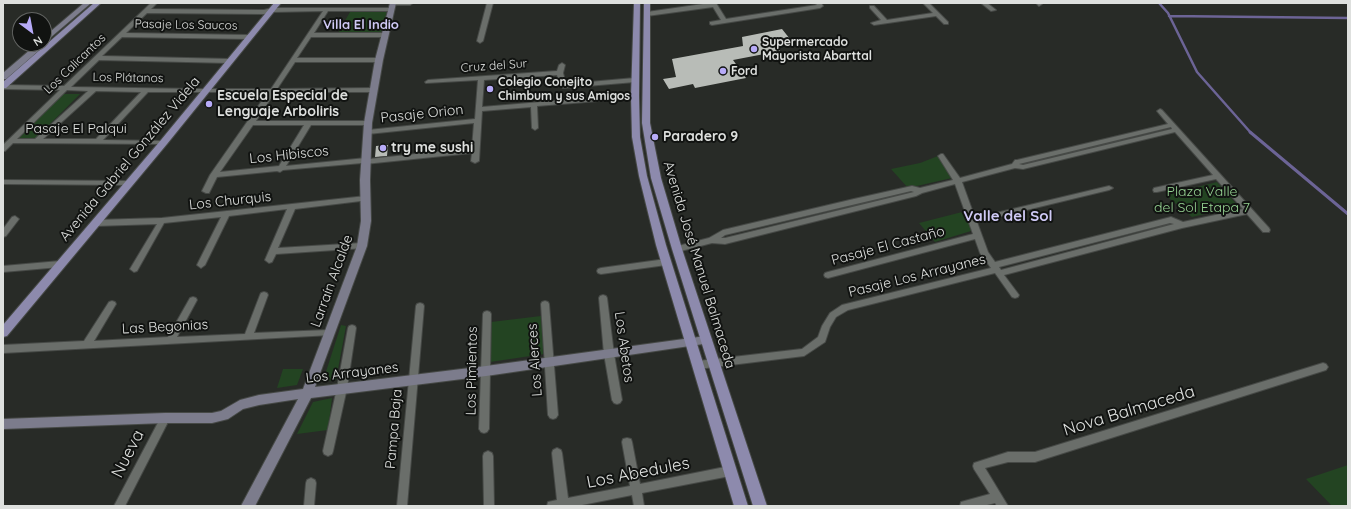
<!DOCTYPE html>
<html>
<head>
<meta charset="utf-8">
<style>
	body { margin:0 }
	#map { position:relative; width:1351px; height:509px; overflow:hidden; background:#282b27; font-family:Quicksand,sans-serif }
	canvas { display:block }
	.frame { position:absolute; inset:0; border:4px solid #dee0de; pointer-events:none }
	.north { position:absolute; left:12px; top:12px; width:40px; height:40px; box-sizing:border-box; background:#111311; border:1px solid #636563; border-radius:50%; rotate:148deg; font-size:11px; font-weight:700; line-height:16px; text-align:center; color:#dee0de }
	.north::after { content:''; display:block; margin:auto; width:14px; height:18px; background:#b7abf8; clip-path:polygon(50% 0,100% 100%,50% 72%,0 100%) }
</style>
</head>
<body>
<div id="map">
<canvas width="1351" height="509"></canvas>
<div class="frame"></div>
<div class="north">N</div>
</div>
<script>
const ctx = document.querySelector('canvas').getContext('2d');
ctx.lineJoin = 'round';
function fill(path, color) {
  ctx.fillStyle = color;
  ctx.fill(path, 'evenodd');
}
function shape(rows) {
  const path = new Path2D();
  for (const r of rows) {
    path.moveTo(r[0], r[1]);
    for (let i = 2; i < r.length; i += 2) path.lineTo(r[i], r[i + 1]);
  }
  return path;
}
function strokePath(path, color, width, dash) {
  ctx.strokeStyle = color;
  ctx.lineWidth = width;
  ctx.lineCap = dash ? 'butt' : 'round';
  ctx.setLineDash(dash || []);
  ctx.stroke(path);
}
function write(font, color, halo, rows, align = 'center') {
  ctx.font = font + ' Quicksand,sans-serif';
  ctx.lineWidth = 4;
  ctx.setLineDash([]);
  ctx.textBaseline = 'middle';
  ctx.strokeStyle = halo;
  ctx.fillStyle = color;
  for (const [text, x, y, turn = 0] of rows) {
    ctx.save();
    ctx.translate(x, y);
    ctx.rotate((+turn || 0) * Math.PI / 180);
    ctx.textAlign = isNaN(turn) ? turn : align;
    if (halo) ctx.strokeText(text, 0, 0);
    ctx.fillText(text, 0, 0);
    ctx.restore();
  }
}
fill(shape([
	[387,11,381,33,338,33,350,12],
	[63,94,80,94,36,138,18,138],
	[938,156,952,178,908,188,891,169,920,163],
	[1217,182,1238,206,1192,217,1165,195],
	[966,211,971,231,935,242,919,223],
	[541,316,544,354,490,362,491,322],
	[341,325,346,326,336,380,323,381],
	[283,369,303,369,297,385,277,388],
	[332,398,328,430,297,434,313,402],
	[1348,465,1348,506,1332,506,1306,479]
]), '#234422');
strokePath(shape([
	[1159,3,1168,13,1197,72,1251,133],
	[1169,16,1348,18]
]), '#6c6496', 2.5);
strokePath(shape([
	[1250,132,1348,214]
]), '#6c6496', 3);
fill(shape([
	[782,29,794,44,777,47,780,51,733,60,746,78,695,88,693,84,669,89,663,79,676,77,672,59,743,46,742,37],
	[388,145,387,156,375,157,376,146]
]), '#b8bcb7');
const street = shape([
	[151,3,157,3,151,9,264,10,272,8,393,8,394,9,391,11,328,11,314,33,385,33,388,35,385,37,311,37,297,58,379,58,382,60,379,62,295,62,277,89,373,88,376,90,373,92,275,92,256,121,368,121,371,123,368,125,311,125,286,166,366,158,369,159,472,148,474,123,368,134,365,132,368,130,475,119,478,80,426,83,425,82,428,80,557,71,559,65,562,63,565,65,563,73,566,84,635,78,638,80,635,82,563,88,560,86,557,75,484,80,482,107,635,94,638,96,635,98,537,106,538,128,535,130,532,128,531,107,482,111,479,161,475,163,471,161,472,153,365,164,362,163,283,170,280,172,277,171,217,177,209,193,206,193,202,191,210,175,268,92,148,92,103,140,166,141,167,142,166,143,164,144,13,143,5,151,3,151,3,145,60,90,3,89,3,85,64,86,151,3],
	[323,11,271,89,199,89,71,87,99,60,230,63,233,61,230,59,102,56,122,37,249,39,252,37,249,35,126,33,147,13,264,14,272,12,323,11],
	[67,90,88,91,35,139,17,139,67,90],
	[96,91,141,92,96,139,43,139,96,91],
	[253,125,304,125,279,166,220,172,253,125],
	[390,3,413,3,410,5,393,5,390,3],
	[487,3,493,3,483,41,480,43,477,41,487,3],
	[710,3,716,3,726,19,817,5,815,3,821,3,823,6,820,8,712,25,710,24,710,22,721,20,713,7,647,16,644,14,647,12,710,3],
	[923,3,929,3,948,22,948,24,944,24,936,16,874,25,871,23,881,20,870,8,870,6,874,6,887,20,933,13,923,3],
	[981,3,987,3,996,10,991,11,981,3],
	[1036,3,1042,3,1042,4,1039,6,1036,3],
	[1160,109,1162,110,1269,228,1270,230,1269,232,1263,232,1247,214,1182,228,1004,275,1019,295,1018,297,1015,298,1012,297,995,273,848,310,836,317,830,327,825,342,804,356,698,369,695,368,693,365,695,362,698,361,802,349,818,337,822,326,830,313,842,305,991,268,980,253,975,239,828,278,825,277,824,275,825,273,828,272,973,234,955,184,922,193,916,196,725,244,712,243,677,252,674,251,673,249,674,247,709,238,723,230,854,199,912,186,920,188,953,180,938,156,941,154,943,154,960,178,1012,164,1015,160,1017,160,1168,124,1157,111,1160,109],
	[1171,127,1172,129,1023,165,1019,164,1171,127],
	[1175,132,1213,175,1154,188,1153,190,1154,192,1157,192,1216,179,1243,209,1183,222,1171,217,995,262,988,252,977,222,1109,190,1113,188,1109,186,975,218,962,182,1015,168,1023,169,1175,132],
	[911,191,914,192,725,238,721,238,725,235,911,191],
	[1170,223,1174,224,1001,270,999,267,1170,223],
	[3,180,129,181,133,183,129,185,3,184,3,180],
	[366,196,369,196,370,198,369,200,295,209,278,248,362,243,365,244,366,246,365,248,276,254,272,262,269,263,265,260,287,209,229,216,205,265,201,268,197,265,221,217,164,223,137,271,134,272,130,269,157,224,95,226,91,223,95,220,162,218,366,196],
	[15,216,19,219,6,236,3,237,3,229,12,217,15,216],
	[666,259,670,262,666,265,601,274,598,273,597,271,598,269,601,268,666,259],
	[60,261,64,264,60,267,3,272,3,266,60,261],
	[264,292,267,293,268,295,254,333,328,330,331,331,332,333,331,335,3,353,3,345,84,341,109,302,112,301,115,302,116,304,94,341,168,337,190,298,193,297,196,298,197,300,177,337,245,334,260,295,261,293,264,292],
	[603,295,606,296,607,298,614,354,622,400,620,403,617,404,614,403,612,400,604,354,599,298,600,296,603,295],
	[545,301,548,302,549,304,558,415,556,418,553,419,550,418,548,415,541,304,542,302,545,301],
	[420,303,423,304,424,306,407,506,397,506,416,306,417,304,420,303],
	[487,311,490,312,491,314,489,429,487,432,484,433,481,432,479,429,483,314,484,312,487,311],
	[352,325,355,326,356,328,347,388,333,451,332,454,328,456,324,454,323,451,337,388,348,328,349,326,352,325],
	[1323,363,1326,364,1328,367,1326,370,1035,462,1008,462,985,468,1008,506,997,506,995,503,983,506,960,506,961,502,990,494,974,469,973,466,974,463,1008,452,1035,452,1323,363],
	[165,414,168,415,170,418,125,506,114,506,162,415,165,414],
	[627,438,631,439,632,442,640,484,730,466,734,468,735,471,734,474,730,476,642,493,644,506,634,506,632,495,577,506,547,506,548,502,557,500,552,453,553,450,557,448,561,450,562,453,568,498,630,486,622,442,623,439,627,438],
	[488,451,492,453,493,456,494,506,484,506,483,456,484,453,488,451],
	[311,478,315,480,316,483,314,506,304,506,306,483,307,480,311,478]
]);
const secondary = shape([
	[84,3,91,3,44,43,45,44,44,46,6,79,3,79,3,73,37,44,44,44,44,37,84,3],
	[390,3,396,3,383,60,372,123,370,180,371,221,367,246,315,387,486,366,706,336,710,337,712,340,710,343,486,376,311,398,255,506,241,506,298,399,259,405,243,409,228,419,212,423,165,423,3,429,3,419,165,413,212,413,221,411,240,400,259,395,303,389,357,246,361,221,360,180,364,123,375,60,390,3]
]);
const primary = shape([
	[94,3,101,3,6,88,3,88,3,82,94,3],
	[274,3,281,3,167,144,7,336,3,337,3,325,161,140,274,3],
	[634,3,640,3,639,96,640,137,647,176,666,245,748,506,734,506,656,245,639,176,632,137,631,96,634,3],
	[644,3,650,3,650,123,661,178,682,249,767,506,753,506,672,249,651,178,642,123,644,3]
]);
strokePath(street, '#464946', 2);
strokePath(secondary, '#464946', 2);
strokePath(primary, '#464946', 2);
fill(street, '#6a6e6a');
fill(secondary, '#7c7c8c');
fill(primary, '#8d8aad');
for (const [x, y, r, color] of [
	[754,49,4,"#b7abf8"],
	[723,71,4,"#b7abf8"],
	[490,89,4,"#b7abf8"],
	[209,104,4,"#b7abf8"],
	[655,137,4,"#b7abf8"],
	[383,148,4,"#b7abf8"]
]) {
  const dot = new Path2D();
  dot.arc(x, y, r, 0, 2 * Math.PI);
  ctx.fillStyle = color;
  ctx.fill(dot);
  strokePath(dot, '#111311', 1.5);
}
write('12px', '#dee0de', '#111311', [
	["Pasaje Los Saucos",186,25,1],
	["Los Calicantos",75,64,-44],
	["Cruz del Sur",494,66,-4],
	["Los Plátanos",128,78,1]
]);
write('bold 12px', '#dee0de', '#111311', [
	["Supermercado",762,42],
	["Mayorista Abarttal",762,56],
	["Ford",731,71],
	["Colegio Conejito",498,82],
	["Chimbum y sus Amigos",498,96]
], 'left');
write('bold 13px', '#cfc9f5', '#111311', [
	["Villa El Indio",361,25]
]);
write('bold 14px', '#dee0de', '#111311', [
	["Escuela Especial de",217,96],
	["Lenguaje Arboliris",217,112],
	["Paradero 9",663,137],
	["try me sushi",391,148]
], 'left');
write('14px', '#dee0de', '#111311', [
	["Pasaje Orion",422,114,-6],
	["Pasaje El Palqui",76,129],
	["Los Hibiscos",289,155,-6],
	["Avenida Gabriel González Videla",130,159,-50],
	["Los Churquis",230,201,-6],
	["Pasaje El Castaño",888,246,-15],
	["Avenida José Manuel Balmaceda",699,265,73],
	["Pasaje Los Arrayanes",917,276,-14],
	["Larraín Alcalde",332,281,-70],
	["Las Begonias",165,327,-3],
	["Los Abetos",624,347,82],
	["Los Alerces",535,360,-94],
	["Los Pimientos",472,371,-89],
	["Los Arrayanes",352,373,-7],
	["Pampa Baja",394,429,-85]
]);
write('14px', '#95d292', '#111311', [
	["Plaza Valle",1202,192],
	["del Sol Etapa 7",1202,208]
]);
write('bold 15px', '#cfc9f5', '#111311', [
	["Valle del Sol",1008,216]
]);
write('17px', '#dee0de', '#111311', [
	["Nova Balmaceda",1129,411,-17],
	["Nueva",128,454,-63],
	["Los Abedules",638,473,-11]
]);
</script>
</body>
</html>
